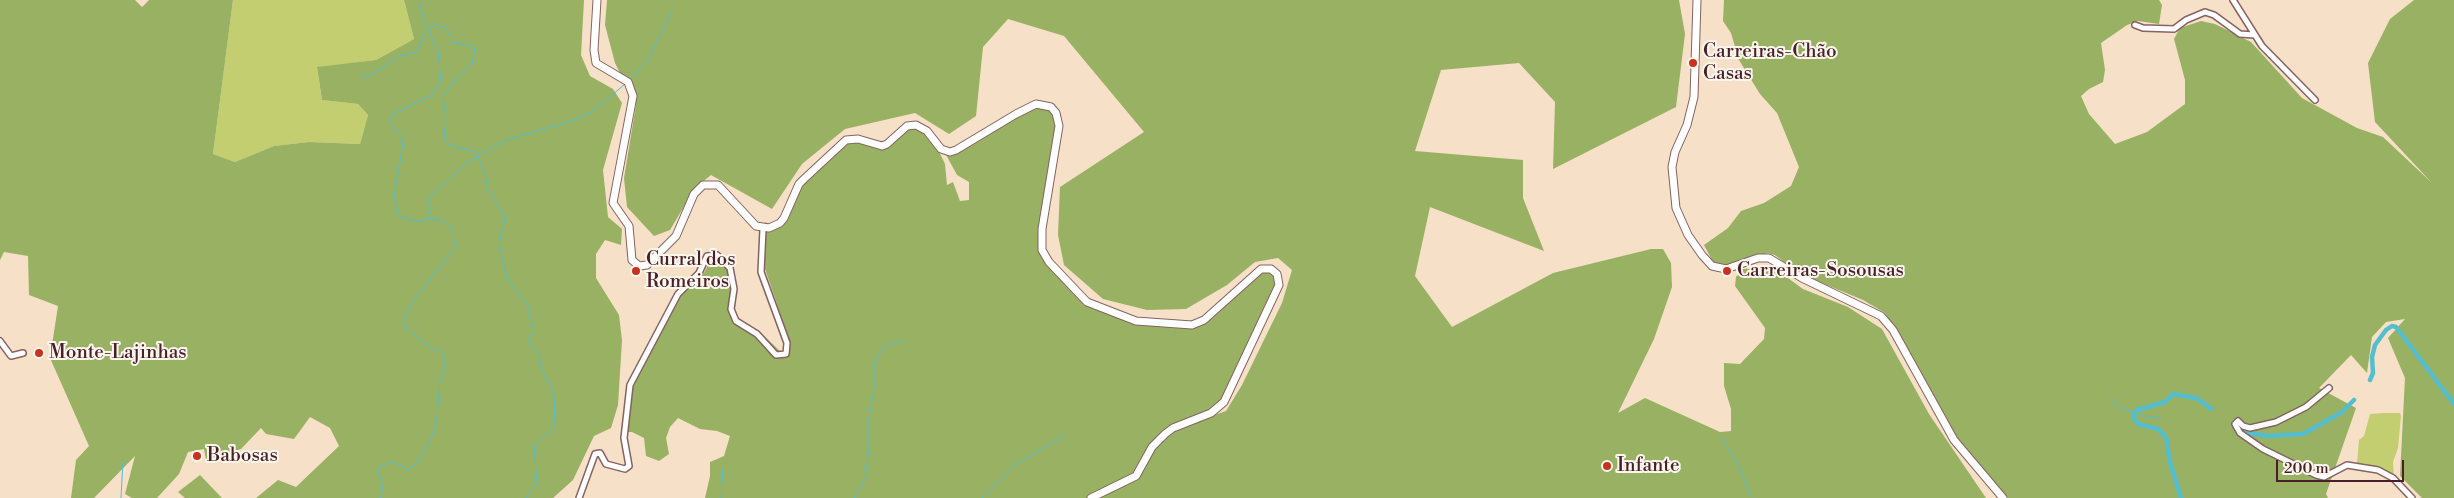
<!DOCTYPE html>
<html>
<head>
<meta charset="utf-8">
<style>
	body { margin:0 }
	#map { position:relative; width:2454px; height:498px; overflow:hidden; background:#f6e0c7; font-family:"Libre Bodoni",serif }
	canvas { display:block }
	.scale { position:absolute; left:2276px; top:460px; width:128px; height:22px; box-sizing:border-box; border:2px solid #4a1f2b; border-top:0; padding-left:6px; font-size:15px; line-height:18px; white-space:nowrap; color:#4a1f2b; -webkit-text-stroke:4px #fbf7ec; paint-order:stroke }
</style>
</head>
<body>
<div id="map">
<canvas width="2454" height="498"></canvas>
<div class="scale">200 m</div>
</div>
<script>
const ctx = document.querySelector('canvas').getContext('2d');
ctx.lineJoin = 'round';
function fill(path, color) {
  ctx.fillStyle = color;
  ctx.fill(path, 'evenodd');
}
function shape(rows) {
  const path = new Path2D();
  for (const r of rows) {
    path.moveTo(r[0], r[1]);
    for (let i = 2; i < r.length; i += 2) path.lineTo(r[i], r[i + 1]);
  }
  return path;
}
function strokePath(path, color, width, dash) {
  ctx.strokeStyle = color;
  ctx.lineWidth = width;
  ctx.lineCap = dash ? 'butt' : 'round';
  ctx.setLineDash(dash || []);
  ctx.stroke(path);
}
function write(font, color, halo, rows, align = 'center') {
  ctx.font = font + ' "Libre Bodoni",serif';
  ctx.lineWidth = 4;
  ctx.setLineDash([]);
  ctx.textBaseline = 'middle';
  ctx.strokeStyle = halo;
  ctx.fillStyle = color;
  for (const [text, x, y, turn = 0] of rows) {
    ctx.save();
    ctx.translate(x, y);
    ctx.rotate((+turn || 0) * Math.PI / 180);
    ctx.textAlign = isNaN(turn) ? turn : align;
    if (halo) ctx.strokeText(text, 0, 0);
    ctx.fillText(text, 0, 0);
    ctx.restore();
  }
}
fill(shape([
	[233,0,404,0,414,39,376,60,317,68,322,100,358,104,368,115,360,144,309,142,274,146,235,162,213,154],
	[2384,413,2400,413,2401,416,2398,448,2393,462,2394,479,2378,468,2357,463,2359,440,2364,436,2370,414]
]), '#c2ce70');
fill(shape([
	[0,0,135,0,142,7,149,0,233,0,213,154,235,162,274,146,309,142,360,144,368,115,358,104,322,100,317,67,376,60,414,39,404,0,584,0,581,55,590,76,613,89,622,103,603,170,608,217,622,229,621,245,605,240,596,254,596,278,619,315,622,340,618,405,611,428,594,436,573,480,553,498,256,498,278,480,296,487,339,446,330,428,310,417,294,439,266,434,261,428,241,449,206,460,204,449,188,452,179,474,157,498,132,498,125,494,135,456,94,498,71,498,76,460,89,446,50,358,58,306,29,295,28,256,4,252,0,260],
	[607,0,1679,0,1685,34,1676,107,1553,169,1555,102,1519,63,1441,70,1415,151,1523,160,1523,198,1544,251,1430,207,1415,276,1452,327,1553,273,1651,249,1663,249,1671,263,1672,287,1654,339,1618,413,1645,398,1720,432,1731,431,1731,409,1724,386,1724,363,1740,364,1764,339,1765,328,1735,286,1736,277,1743,269,1774,268,1803,289,1848,307,1882,329,1929,414,1986,498,705,498,710,476,710,462,724,456,730,436,717,431,700,429,678,418,670,427,666,438,669,454,659,461,646,456,644,438,632,432,626,432,632,382,680,291,704,273,713,255,719,253,726,257,732,265,736,286,735,310,738,317,743,322,759,331,782,353,789,350,785,327,765,269,765,222,774,226,780,223,799,184,846,140,875,146,892,140,902,130,916,125,933,139,945,164,947,185,953,182,960,201,969,200,969,182,957,175,944,151,956,150,1032,105,1051,107,1059,126,1042,229,1046,257,1075,291,1101,309,1136,321,1198,323,1256,273,1271,269,1279,285,1220,406,1173,429,1226,411,1242,385,1282,303,1292,270,1278,258,1255,262,1227,285,1186,309,1147,310,1103,299,1064,265,1058,235,1060,187,1144,132,1064,36,1008,19,983,47,976,116,949,134,915,113,845,129,802,164,772,209,711,175,695,188,670,230,654,236,627,207,624,178,636,105,615,63,605,25],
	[1724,0,2159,0,2162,5,2159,24,2138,21,2127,25,2101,43,2105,70,2103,82,2089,89,2081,96,2089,114,2115,144,2147,132,2185,104,2185,80,2174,39,2180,28,2201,21,2215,24,2251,42,2302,98,2357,128,2383,137,2432,183,2375,122,2368,63,2390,19,2414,0,2454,0,2454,498,2422,498,2400,476,2405,378,2388,338,2405,319,2386,322,2372,337,2367,373,2351,355,2319,388,2356,408,2326,494,2328,498,2008,498,1959,441,1885,313,1863,300,1798,273,1775,255,1768,253,1726,266,1714,264,1704,245,1728,228,1741,211,1764,203,1791,186,1799,167,1777,113,1760,94,1739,60,1731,33,1723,21],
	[200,475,222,498,185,498,178,492]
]), '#99b162');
strokePath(shape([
	[429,30,434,25,444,27,451,35,452,43,471,45,475,49,472,64,457,77,443,97,446,117,444,138,449,145,476,152,485,173,488,190,504,214,505,220,499,244,507,278,528,306,534,332,528,338,528,341,539,354,541,367,554,395,555,427,534,445,537,484,526,498],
	[360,76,369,76,401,55,416,53,425,34],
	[630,80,648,60,672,11],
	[428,218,428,198,467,163,503,141,568,122,592,112,625,84],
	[2111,398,2119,407,2132,412],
	[2137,415,2160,418],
	[1721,436,1738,465,1752,498],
	[121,498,123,461],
	[380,498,383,487,378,472,381,466,392,462,407,469,413,467,420,460,432,436,437,418,440,380,444,372,444,356,443,353,431,348,404,326,404,319,412,302,457,245,454,243,453,230,442,220,428,219,420,222,400,217,397,212,394,196,403,145,401,136,389,122,393,114,432,95,441,82,438,51,424,21,419,0],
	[721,498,723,468],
	[854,498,865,479,869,450,869,417,874,392,874,367,878,355,887,345,902,340],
	[982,498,1015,465,1065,435]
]), '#54becf', 1);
strokePath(shape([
	[2370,380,2373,373,2372,357,2375,345,2386,330,2392,326,2396,327,2454,404],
	[2242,432,2268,436,2303,434,2342,412,2354,400],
	[2181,498,2170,462,2166,437,2158,429,2138,424,2134,418,2134,413,2137,410,2165,402,2173,394,2196,398,2212,409]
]), '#54becf', 4.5);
const street = shape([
	[2233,0,2262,46,2315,100],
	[2135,25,2143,28,2174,29,2186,20,2205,12,2214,15,2240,34,2254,35],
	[0,341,11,356,23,353],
	[2329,388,2306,407,2276,422,2250,428,2243,426,2238,421,2235,424,2240,433,2263,449,2316,475,2324,477,2347,465,2378,470,2393,478,2412,498],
	[579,498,595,454,600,453,606,464,625,469,629,466,624,438,630,385,678,294,699,273,707,256,717,255,730,268,734,289,731,309,736,321,757,334,776,355,786,354,787,343,761,272,763,229]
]);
const secondary = shape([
	[597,0,594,50,596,63,628,82,633,96,613,203,629,226,632,260,639,266,647,265,676,236,694,194,703,185,718,185,756,226,769,228,780,223,784,218,799,184,804,179,846,140,858,139,882,146,887,144,907,126,916,125,927,131,941,149,950,152,956,150,1016,114,1036,104,1051,107,1056,113,1059,126,1042,229,1042,250,1049,262,1087,302,1136,321,1192,325,1204,320,1261,269,1271,269,1277,274,1279,285,1224,402,1211,413,1173,428,1165,434,1152,447,1136,476,1091,498],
	[1697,0,1694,97,1687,125,1675,152,1672,167,1676,208,1688,235,1702,255,1712,266,1726,269,1758,258,1769,258,1802,278,1881,316,1893,330,1954,440,2003,498]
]);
strokePath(street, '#866362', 8);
strokePath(secondary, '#866362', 9);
strokePath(street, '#fff', 5);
strokePath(secondary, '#fff', 7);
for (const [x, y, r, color] of [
	[1693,63,5,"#c8321e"],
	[636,271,5,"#c8321e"],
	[1727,271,5,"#c8321e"],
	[39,353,5,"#c8321e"],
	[197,456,5,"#c8321e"],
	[1607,466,5,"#c8321e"]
]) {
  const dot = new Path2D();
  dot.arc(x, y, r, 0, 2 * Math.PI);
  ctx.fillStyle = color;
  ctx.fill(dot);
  strokePath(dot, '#fbf7ec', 2);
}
write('19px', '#4a1f2b', '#fbf7ec', [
	["Carreiras-Chão",1703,52],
	["Casas",1703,74],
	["Curral dos",646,260],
	["Romeiros",646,282],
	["Carreiras-Sosousas",1737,271],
	["Monte-Lajinhas",49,353],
	["Babosas",207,456],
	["Infante",1617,466]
], 'left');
</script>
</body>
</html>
